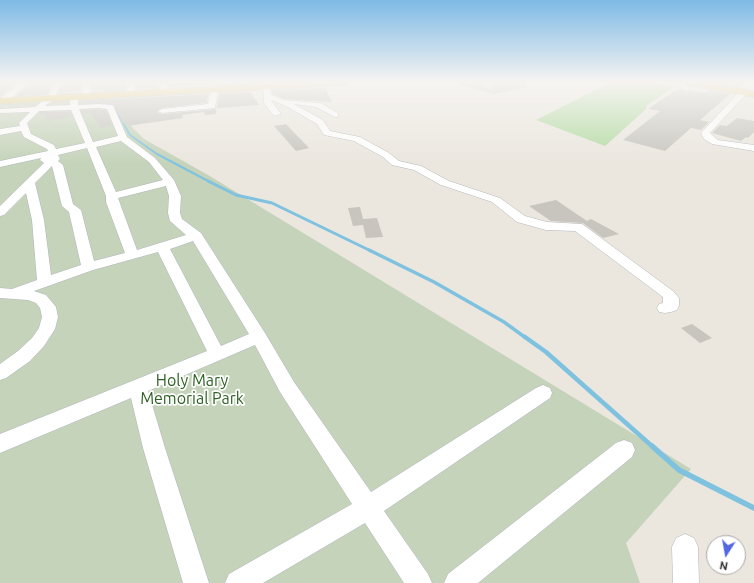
<!DOCTYPE html>
<html>
<head>
<meta charset="utf-8">
<style>
	body { margin:0 }
	#map { position:relative; width:754px; height:583px; overflow:hidden; background:#ebe7df; font-family:Ubuntu,sans-serif }
	canvas { display:block }
	.north { position:absolute; left:706px; top:535px; width:40px; height:40px; box-sizing:border-box; background:#fff; border:1px solid #aaa; border-radius:50%; rotate:191deg; font-size:11px; font-weight:700; line-height:16px; text-align:center; color:#2b2b2b }
	.north::after { content:''; display:block; margin:auto; width:14px; height:18px; background:#5367e4; clip-path:polygon(50% 0,100% 100%,50% 72%,0 100%) }
</style>
</head>
<body>
<div id="map">
<canvas width="754" height="583"></canvas>
<div class="north">N</div>
</div>
<script>
const ctx = document.querySelector('canvas').getContext('2d');
ctx.lineJoin = 'round';
function fill(path, color) {
  ctx.fillStyle = color;
  ctx.fill(path, 'evenodd');
}
function shape(rows) {
  const path = new Path2D();
  for (const r of rows) {
    path.moveTo(r[0], r[1]);
    for (let i = 2; i < r.length; i += 2) path.lineTo(r[i], r[i + 1]);
  }
  return path;
}
function strokePath(path, color, width, dash) {
  ctx.strokeStyle = color;
  ctx.lineWidth = width;
  ctx.lineCap = dash ? 'butt' : 'round';
  ctx.setLineDash(dash || []);
  ctx.stroke(path);
}
function write(font, color, halo, rows, align = 'center') {
  ctx.font = font + ' Ubuntu,sans-serif';
  ctx.lineWidth = 3.5;
  ctx.setLineDash([]);
  ctx.textBaseline = 'middle';
  ctx.strokeStyle = halo;
  ctx.fillStyle = color;
  for (const [text, x, y, turn = 0] of rows) {
    ctx.save();
    ctx.translate(x, y);
    ctx.rotate((+turn || 0) * Math.PI / 180);
    ctx.textAlign = isNaN(turn) ? turn : align;
    if (halo) ctx.strokeText(text, 0, 0);
    ctx.fillText(text, 0, 0);
    ctx.restore();
  }
}
fill(shape([
	[611,82,649,82,674,87,646,106,646,109,605,146,536,120]
]), '#b3dba3');
fill(shape([
	[110,99,119,100,126,104,132,127,144,139,208,175,691,469,626,543,640,583,0,583,0,104]
]), '#c4d3b9');
strokePath(shape([
	[109,87,102,101,113,105,130,135,157,154,210,182]
]), '#7fc2e0', 2);
strokePath(shape([
	[208,181,236,195,272,203,371,251]
]), '#7fc2e0', 3);
strokePath(shape([
	[369,250,434,282,504,322,526,338]
]), '#7fc2e0', 3.5);
strokePath(shape([
	[525,337,546,352,653,447]
]), '#7fc2e0', 4.5);
strokePath(shape([
	[652,446,679,470,754,508]
]), '#7fc2e0', 5.5);
fill(shape([
	[0,82,19,82,0,96],
	[30,82,53,82,48,94,16,96],
	[62,82,81,82,81,91,58,93],
	[90,82,128,82,126,90,92,91],
	[137,82,160,82,158,88,136,89],
	[169,82,172,83,260,82,168,87],
	[461,82,473,82,489,89,494,85,489,82,526,82,527,87,494,94,460,85],
	[717,82,745,82,739,87],
	[325,88,332,102,284,99,272,94,272,90],
	[679,88,685,91,689,90,706,93,709,90,730,94,700,120,709,122,701,130,691,128,665,151,623,140,660,111,648,109],
	[251,92,259,105,217,108,219,93],
	[208,94,207,103,162,108,157,112,162,114,216,109,216,114,205,115,204,112,182,115,183,118,127,126,126,123,123,123,113,104,80,103,80,101],
	[81,110,106,110,112,125,101,128,91,113,83,115],
	[40,112,70,112,72,116,48,121,45,114,37,115],
	[737,118,754,121,754,132,748,138,746,137,741,141,712,133,720,125,727,126],
	[286,124,309,148,296,151,274,126],
	[556,200,587,221,591,219,619,234,603,238,583,223,551,221,529,206],
	[360,207,363,219,377,218,383,237,366,238,363,225,353,226,348,208],
	[692,324,712,338,700,343,681,328]
]), '#c7c5be');
const minor = shape([
	[22,82,29,82,7,102,1,102,1,98,22,82],
	[55,82,61,82,55,98,45,106,70,105,70,99,74,97,78,99,78,105,99,104,113,105,127,137,155,158,174,180,181,196,180,213,182,219,201,233,265,333,294,382,371,492,536,388,543,385,550,388,552,393,550,398,384,511,428,574,432,583,404,583,365,523,263,583,225,583,229,574,352,504,280,392,255,345,148,391,165,448,209,583,183,583,143,448,131,398,0,453,0,434,207,351,158,252,93,270,34,291,46,295,56,307,58,317,55,329,44,346,30,361,6,378,0,380,0,364,18,351,32,338,39,328,42,317,40,308,36,303,28,300,0,298,0,288,12,289,37,280,32,220,26,193,4,215,0,216,0,206,44,163,40,160,41,158,0,167,0,161,48,151,47,149,24,137,21,131,0,135,0,129,20,126,19,123,30,112,0,113,0,109,35,107,48,97,55,82],
	[99,108,107,109,118,136,93,142,79,109,99,108],
	[71,110,85,143,56,149,54,145,31,134,27,123,39,111,71,110],
	[121,141,149,162,163,180,116,192,96,147,121,141],
	[87,148,106,196,106,202,125,253,94,261,81,210,73,204,63,165,58,161,60,159,58,155,87,148],
	[52,166,62,206,69,212,81,265,51,275,44,220,35,183,52,166],
	[166,186,169,196,168,213,170,221,186,235,137,250,118,198,166,186],
	[193,241,249,334,221,346,170,249,193,241],
	[82,82,88,82,91,91,87,99,84,99,80,97,83,91,82,82],
	[130,82,136,82,134,94,130,96,126,94,130,82],
	[162,82,168,82,165,93,161,95,157,93,162,82],
	[263,82,269,82,271,95,284,100,321,103,338,113,338,117,335,117,316,107,294,104,323,120,330,131,360,137,389,153,399,161,421,166,449,181,500,198,525,216,547,222,582,224,673,291,679,298,679,306,677,310,671,312,665,313,659,312,657,308,659,304,663,303,663,297,575,231,546,230,517,222,492,202,441,185,414,170,392,165,383,157,354,141,324,135,317,124,286,106,271,100,281,114,274,116,264,103,263,82],
	[474,82,485,82,493,86,490,88,474,82],
	[679,82,685,82,685,85,689,88,686,90,680,87,679,82],
	[211,88,218,90,215,108,162,113,158,111,162,109,208,104,211,88],
	[741,90,748,92,710,133,718,140,754,145,754,151,712,144,704,139,701,133,741,90],
	[624,440,632,443,635,450,632,457,478,583,444,583,448,574,616,443,624,440],
	[685,534,694,538,698,547,699,583,673,583,672,547,676,538,685,534]
]);
const major = shape([
	[291,82,348,82,344,85,0,104,0,98,291,82],
	[685,82,705,82,754,91,754,97,689,85,685,82]
]);
strokePath(minor, '#b3b5bd', 1);
strokePath(major, '#c4c4c4', 2);
fill(minor, '#fff');
fill(major, '#e0cb70');
const sky = ctx.createLinearGradient(0, 0, 0, 164);
sky.addColorStop(0, '#7ebae5');
sky.addColorStop(0.5, '#f6f4f1');
sky.addColorStop(1, '#f6f4f100');
ctx.fillStyle = sky;
ctx.fillRect(0, 0, 754, 164);
write('16px', '#2d6023', '#fff', [
	["Holy Mary",192,381],
	["Memorial Park",192,399]
]);
</script>
</body>
</html>
